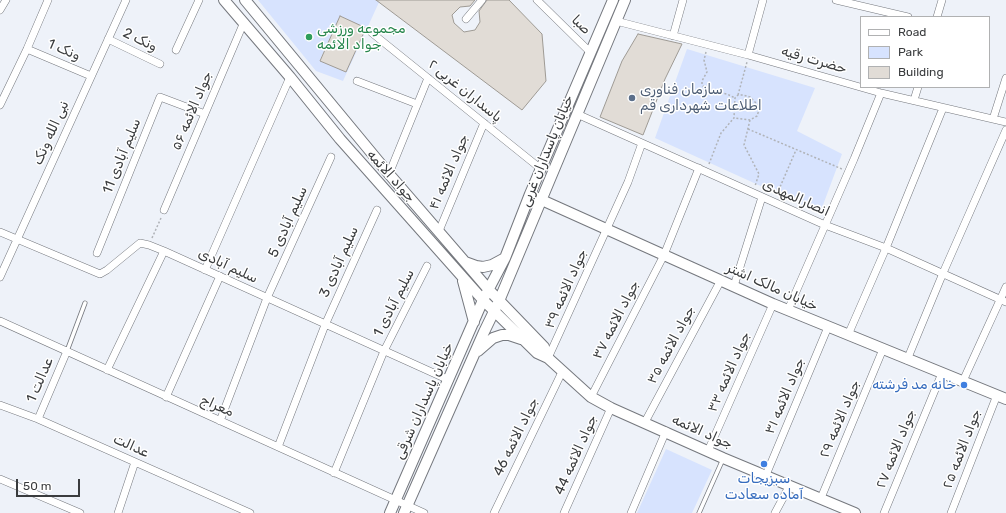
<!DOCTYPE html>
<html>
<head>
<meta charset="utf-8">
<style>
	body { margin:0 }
	#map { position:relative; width:1006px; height:513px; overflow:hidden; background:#eef2f9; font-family:Rubik,sans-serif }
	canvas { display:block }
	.legend { position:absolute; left:860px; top:16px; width:130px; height:72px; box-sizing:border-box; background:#fff; border:1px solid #b0b1b2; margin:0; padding:5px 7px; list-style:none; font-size:12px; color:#3a3c3e }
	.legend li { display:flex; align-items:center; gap:8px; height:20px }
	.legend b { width:20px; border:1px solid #b0b1b2 }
	.scale { position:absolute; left:16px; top:479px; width:64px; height:18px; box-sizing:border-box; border:2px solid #3a3c3e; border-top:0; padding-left:5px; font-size:12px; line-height:14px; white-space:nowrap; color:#3a3c3e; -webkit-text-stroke:3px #fff; paint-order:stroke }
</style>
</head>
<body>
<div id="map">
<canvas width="1006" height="513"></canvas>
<ul class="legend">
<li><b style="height:5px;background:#fff"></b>Road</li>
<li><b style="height:11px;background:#d7e3fe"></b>Park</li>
<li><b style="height:11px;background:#e1dcd6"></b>Building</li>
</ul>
<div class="scale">50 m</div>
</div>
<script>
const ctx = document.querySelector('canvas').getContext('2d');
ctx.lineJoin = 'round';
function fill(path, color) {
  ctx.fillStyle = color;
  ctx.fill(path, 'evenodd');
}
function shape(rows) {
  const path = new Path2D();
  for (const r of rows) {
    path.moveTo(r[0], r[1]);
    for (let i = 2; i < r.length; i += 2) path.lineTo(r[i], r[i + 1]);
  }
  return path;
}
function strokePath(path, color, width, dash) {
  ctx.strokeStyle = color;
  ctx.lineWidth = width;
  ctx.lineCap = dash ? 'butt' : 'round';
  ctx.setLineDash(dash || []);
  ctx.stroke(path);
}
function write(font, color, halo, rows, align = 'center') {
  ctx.font = font + ' Rubik,Vazirmatn,sans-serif';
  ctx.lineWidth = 3;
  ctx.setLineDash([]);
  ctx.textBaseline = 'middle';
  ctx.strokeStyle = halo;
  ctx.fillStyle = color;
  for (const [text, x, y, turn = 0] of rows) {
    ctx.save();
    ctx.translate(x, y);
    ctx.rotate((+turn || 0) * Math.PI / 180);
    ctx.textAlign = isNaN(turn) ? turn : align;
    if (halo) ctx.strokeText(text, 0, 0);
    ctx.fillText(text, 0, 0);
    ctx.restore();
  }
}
fill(shape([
	[258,0,380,0,343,81,316,71],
	[340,17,366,28,346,72,320,60],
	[687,49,815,88,797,131,842,154,820,213,655,138],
	[666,449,712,470,692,513,637,513]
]), '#d7e3fe');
const building = shape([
	[376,0,475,0,470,6,460,7,452,15,454,23,464,32,475,30,480,22,479,11,487,0,509,0,542,34,546,81,522,110,376,0],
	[340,16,366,28,346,72,320,61,340,16],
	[638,34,682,44,665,79,643,135,600,117,622,61,638,34]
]);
fill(building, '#e1dcd6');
strokePath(building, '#9e9a94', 1);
const lane = shape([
	[67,351,85,303],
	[699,513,723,459]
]);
const street = shape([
	[537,0,590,52],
	[836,0,908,17],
	[0,10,6,0],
	[937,17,942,0],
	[466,19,482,0],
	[616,21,748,55,881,93,1006,122],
	[372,33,541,169],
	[673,36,683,0],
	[108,39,160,64],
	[27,49,91,76],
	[176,50,199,0],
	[748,55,763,0],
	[357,81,417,104],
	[914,100,918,87],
	[0,105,27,49,48,0],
	[577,114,825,225,886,248,1006,302],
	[993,119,1006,78],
	[389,174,428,78],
	[164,210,244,22],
	[439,231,484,123],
	[0,232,100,274,107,270,140,243,149,245,164,251,449,380],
	[97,253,160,97,205,114],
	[205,270,290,77],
	[0,277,126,0],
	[734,286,762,197],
	[788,310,854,159,881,93],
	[0,321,424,513],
	[848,335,886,248,943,108],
	[548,358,628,182,642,143],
	[907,360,943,273,1006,130],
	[107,370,164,251],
	[963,381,1006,287],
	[166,397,220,276],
	[591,397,664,255,699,168],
	[0,405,38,419,250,513],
	[38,419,67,351],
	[220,421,267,298,331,157],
	[645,422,721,280],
	[278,447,325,325,377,210],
	[708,451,773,304],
	[334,473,384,351,427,266],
	[766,475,828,327],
	[0,479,80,513],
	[821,498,883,349],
	[118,513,135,462],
	[494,513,562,372],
	[564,513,611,408],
	[631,513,666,431],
	[775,513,790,485],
	[884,513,942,373],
	[951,513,997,395]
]);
const secondary = shape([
	[224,0,290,77,340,139,483,300,537,353,548,358,591,397,611,408,723,458,855,513],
	[245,0,389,174,465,262,489,290,544,347,548,358],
	[535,197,773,304,1006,399],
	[465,262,476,266,483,267,492,265,505,258],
	[463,281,474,322],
	[478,351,493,338,502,335,509,335,521,339],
	[390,513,483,300,505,258,530,194,613,0],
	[404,513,484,332,499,301,625,0]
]);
strokePath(lane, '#75787e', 5);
strokePath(street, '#75787e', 8);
strokePath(secondary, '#75787e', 12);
strokePath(shape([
	[706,52,704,60,707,72,702,81,702,85,708,91,727,94,735,98],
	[738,95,747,62],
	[750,120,744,145,759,174,755,186],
	[748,129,842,169],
	[709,164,721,133,734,118,735,98,738,95,743,95,750,97,757,104,759,110,757,116,750,120,734,118],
	[777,194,796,150],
	[152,238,161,218]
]), '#b0b3b8', 1.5, [2, 2]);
strokePath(lane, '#fff', 3.5);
strokePath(street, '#fff', 7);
strokePath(secondary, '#fff', 10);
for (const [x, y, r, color] of [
	[309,37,4,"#2e9e5b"],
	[632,98,4,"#5c6f8a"],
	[964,385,4,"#3f7fe0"],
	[764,464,4,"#3f7fe0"]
]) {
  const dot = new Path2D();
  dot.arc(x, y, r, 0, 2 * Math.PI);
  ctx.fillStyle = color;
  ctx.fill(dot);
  strokePath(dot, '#fff', 1.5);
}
write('14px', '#3a3c3e', '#fff', [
	["صبا",581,25,44],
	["ونک 2",140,40,26],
	["ونک 1",64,50,23],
	["حضرت رقیه",814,60,16],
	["پاسداران غربی ۲",465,91,39],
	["جواد الائمه ۵۶",192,111,-67],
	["نبی الله ونک",51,133,-66],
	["خیابان پاسداران غربی",547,151,-68],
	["سلیم آبادی 11",122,156,-68],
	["جواد الائمه ۴۱",449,172,-67],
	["جواد الائمه",391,176,48],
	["انصارالمهدی",796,198,24],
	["سلیم آبادی 5",288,222,-66],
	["سلیم آبادی 3",339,262,-66],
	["سلیم آبادی",228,266,25],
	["خیابان مالک اشتر",772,287,24],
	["جواد الائمه ۳۹",566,289,-66],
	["سلیم آبادی 1",394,303,-63],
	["جواد الائمه ۳۷",616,320,-63],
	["جواد الائمه ۳۵",671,345,-62],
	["جواد الائمه ۳۳",729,372,-66],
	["عدالت 1",40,380,-67],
	["جواد الائمه ۳۱",785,396,-67],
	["خیابان پاسداران شرقی",424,401,-66],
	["معراج",217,406,24],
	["جواد الائمه ۲۹",840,419,-67],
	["جواد الائمه",702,432,24],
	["جواد الائمه 46",516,437,-64],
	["عدالت",131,446,24],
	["جواد الائمه ۲۷",896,449,-68],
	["جواد الائمه ۲۵",962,449,-69],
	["جواد الائمه 44",576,455,-66]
]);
write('14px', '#27864d', '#fff', [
	["مجموعه ورزشی",317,29],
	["جواد الائمه",317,45]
], 'left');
write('14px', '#4e5e75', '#fff', [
	["سازمان فناوری",640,90],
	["اطلاعات شهرداری قم",640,106]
], 'left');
write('14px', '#366cbe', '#fff', [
	["خانه مد فرشته",956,385],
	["سبزیجات",764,479,"center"],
	["آماده سعادت",764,495,"center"]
], 'right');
</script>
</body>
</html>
